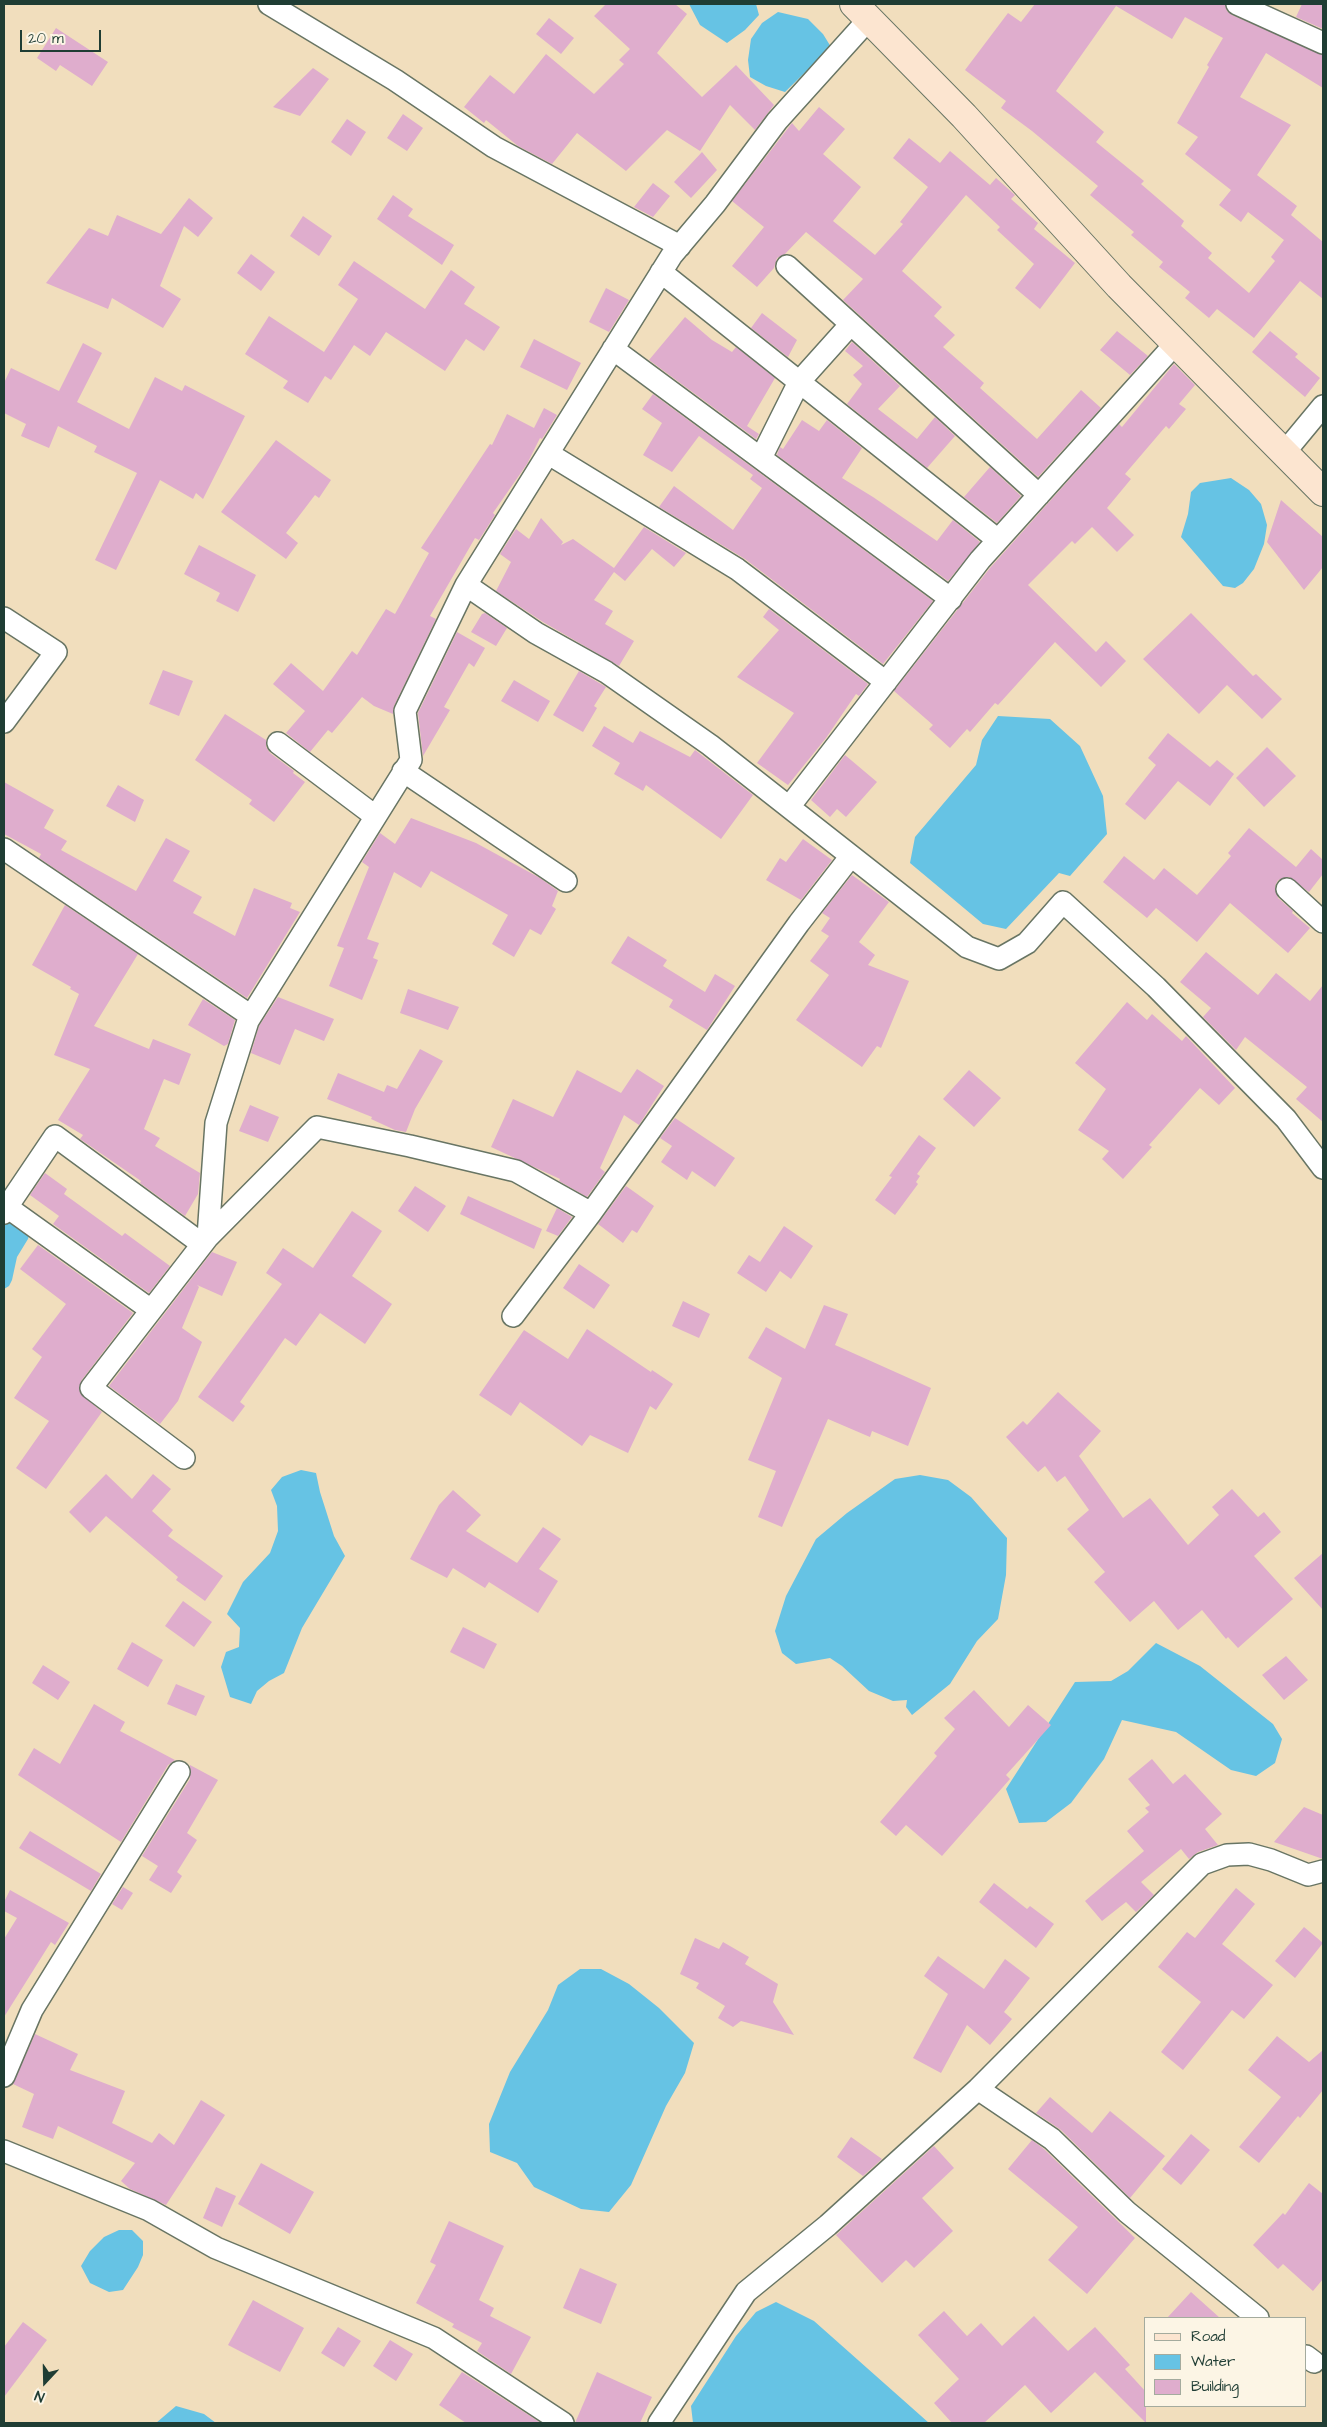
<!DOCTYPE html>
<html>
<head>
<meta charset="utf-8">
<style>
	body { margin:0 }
	#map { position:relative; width:1327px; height:2427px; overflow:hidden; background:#f1debd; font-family:"Architects Daughter",sans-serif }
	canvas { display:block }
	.frame { position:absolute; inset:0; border:5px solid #1f3d34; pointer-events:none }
	.legend { position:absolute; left:1144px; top:2317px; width:162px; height:90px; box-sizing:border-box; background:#fcf5e5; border:1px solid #a4ab9e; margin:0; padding:6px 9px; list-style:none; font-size:15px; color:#1f3d34 }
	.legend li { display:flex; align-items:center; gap:10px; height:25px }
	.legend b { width:25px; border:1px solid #a4ab9e }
	.north { position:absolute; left:20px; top:2357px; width:50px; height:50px; -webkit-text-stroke:4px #fcf5e5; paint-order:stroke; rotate:201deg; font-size:14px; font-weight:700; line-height:20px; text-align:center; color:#1f3d34 }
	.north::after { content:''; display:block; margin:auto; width:18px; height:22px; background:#1f3d34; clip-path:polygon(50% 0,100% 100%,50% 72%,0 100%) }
	.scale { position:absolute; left:20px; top:30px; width:81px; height:22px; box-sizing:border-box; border:2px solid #1f3d34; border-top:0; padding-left:6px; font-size:15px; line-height:18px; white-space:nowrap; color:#1f3d34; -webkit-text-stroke:4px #fcf5e5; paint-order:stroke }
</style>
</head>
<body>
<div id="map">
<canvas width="1327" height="2427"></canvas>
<div class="frame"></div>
<ul class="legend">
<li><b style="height:6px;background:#fce5d0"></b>Road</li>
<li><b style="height:14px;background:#66c3e4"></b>Water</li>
<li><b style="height:14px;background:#dfadcd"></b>Building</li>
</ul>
<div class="north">N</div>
<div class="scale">20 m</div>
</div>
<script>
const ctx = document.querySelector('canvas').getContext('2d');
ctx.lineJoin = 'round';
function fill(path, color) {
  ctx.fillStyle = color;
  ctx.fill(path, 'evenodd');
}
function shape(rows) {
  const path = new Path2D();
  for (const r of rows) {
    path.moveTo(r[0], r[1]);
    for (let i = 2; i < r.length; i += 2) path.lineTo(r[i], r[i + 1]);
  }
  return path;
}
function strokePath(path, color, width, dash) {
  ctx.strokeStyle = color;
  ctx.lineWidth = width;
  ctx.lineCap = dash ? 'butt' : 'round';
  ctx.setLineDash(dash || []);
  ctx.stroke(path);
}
fill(shape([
	[689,4,756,4,759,15,745,30,727,43,700,25],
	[778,12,808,19,823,34,831,47,785,92,766,86,750,77,748,60,751,39,762,23],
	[1231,478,1249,490,1261,504,1267,525,1264,544,1254,569,1243,583,1235,588,1223,586,1181,537,1188,514,1191,492,1200,483],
	[998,716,1050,719,1080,746,1103,796,1107,834,1070,876,1059,873,1006,929,983,924,910,863,915,837,976,765,982,740],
	[13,1219,31,1228,28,1239,17,1257,12,1280,9,1286,4,1289,4,1224],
	[301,1470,316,1473,320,1492,334,1536,345,1556,302,1628,284,1673,269,1681,257,1691,251,1704,230,1697,221,1667,226,1652,239,1647,240,1628,227,1614,243,1582,270,1553,278,1531,277,1506,271,1490,282,1477],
	[920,1475,948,1480,971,1497,1007,1538,1006,1575,998,1619,977,1641,950,1684,912,1715,906,1707,907,1700,893,1701,869,1691,842,1666,830,1658,796,1664,782,1653,775,1631,786,1596,816,1539,847,1513,895,1479],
	[1156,1643,1200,1666,1273,1724,1282,1739,1275,1763,1256,1776,1231,1770,1176,1732,1122,1720,1104,1759,1071,1803,1046,1822,1019,1823,1006,1789,1075,1682,1111,1681,1128,1671],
	[580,1969,601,1969,629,1984,659,2008,694,2043,685,2073,666,2106,631,2185,609,2212,581,2209,534,2187,517,2163,490,2152,489,2124,510,2072,548,2010,558,1985],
	[119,2230,132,2230,143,2241,143,2255,138,2267,123,2290,109,2292,90,2283,81,2266,90,2251,104,2237],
	[776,2302,814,2321,929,2423,693,2423,691,2406,736,2336,756,2312],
	[176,2406,204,2414,216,2423,156,2423]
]), '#66c3e4');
fill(shape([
	[606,4,675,4,687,14,657,53,702,97,736,65,774,105,755,130,730,105,700,151,667,130,626,171,577,133,552,164,518,146,486,120,484,123,464,107,490,75,514,94,546,54,594,94,624,64,619,60,630,49,594,16],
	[1035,4,1225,4,1227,11,1232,15,1323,55,1323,88,1266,53,1240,97,1291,125,1257,175,1297,206,1291,215,1323,242,1323,299,1300,281,1254,338,1217,309,1209,318,1185,298,1190,292,1159,267,1163,262,1131,235,1134,232,1090,195,1098,186,1032,131,1001,108,1006,101,965,70,1008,13,1021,22],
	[1116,6,1172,39,1185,17,1223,38,1207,65,1209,67,1177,123,1198,137,1185,154,1231,190,1219,205,1241,222,1248,212,1284,240,1271,257,1275,261,1249,293,1208,258,1212,253,1181,226,1184,221,1141,184,1144,181,1096,142,1104,132,1056,91],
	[1302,4,1323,4,1323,29,1296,17],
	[549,18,574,38,561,54,536,34],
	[56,28,108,62,92,86,60,65,56,71,37,58],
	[313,68,329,79,300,116,273,107],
	[819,107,845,129,823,154,861,187,833,221,875,255,903,224,900,222,928,187,893,158,909,138,940,163,950,151,990,185,996,178,1015,195,1011,199,1038,223,1034,229,1075,263,1040,309,1015,288,1034,264,997,230,1000,227,966,195,902,271,942,307,934,316,955,335,943,347,984,383,980,388,1037,439,1081,390,1101,408,1038,477,843,300,863,279,806,232,785,254,777,258,774,268,757,287,732,266,764,227,732,201,792,123,799,131],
	[403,114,423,128,407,151,387,138],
	[347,119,366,132,351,156,331,142],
	[702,152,717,170,691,198,674,182],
	[653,183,670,196,653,217,634,207],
	[393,195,413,209,408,216,454,245,442,265,377,219],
	[189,198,213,218,198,237,184,226,160,286,181,299,163,328,112,298,108,309,46,283,89,228,108,236,117,215,161,234],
	[303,216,332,236,319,256,290,236],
	[251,254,275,272,261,291,237,273],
	[354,261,425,309,451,270,475,287,464,304,500,327,484,351,466,339,445,371,386,332,370,356,354,345,331,380,325,376,308,403,283,388,288,381,245,354,269,316,324,352,358,299,338,285],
	[606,288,629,300,609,332,589,322],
	[762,313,797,340,788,357,751,328],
	[685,317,712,340,732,352,736,347,775,378,747,426,759,434,756,439,649,360],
	[1117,331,1148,356,1130,375,1100,350],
	[1270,331,1298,354,1295,357,1320,378,1305,397,1252,352],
	[534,339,581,363,567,390,520,367],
	[852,342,900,386,878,409,917,439,935,417,955,436,927,468,847,404,862,384,853,375,863,366,845,351],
	[83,343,102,353,77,402,129,429,155,377,182,391,185,385,245,416,203,499,196,493,193,499,160,480,116,570,95,560,137,473,94,452,97,446,58,426,49,448,21,436,26,424,4,413,4,383,11,368,59,391],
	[1174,364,1195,385,1179,404,1186,409,1169,429,1166,426,1125,474,1131,479,1107,508,1134,535,1117,552,1092,527,1075,544,1072,541,1028,585,1096,652,1106,641,1126,661,1101,687,1055,642,998,705,995,703,970,732,967,729,950,748,929,729,933,725,894,691,990,568,1119,424,1122,427],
	[653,394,933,601,883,664,745,559,659,507,674,486,733,530,762,488,750,479,753,475,699,436,672,472,643,455,662,423,642,409],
	[544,408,557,415,542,439,540,438,527,464,493,513,495,515,479,540,475,538,430,616,436,619,394,706,393,714,374,706,362,697,332,733,328,730,310,752,286,733,305,711,273,684,291,663,323,691,352,651,357,655,386,609,395,614,429,553,421,548,490,444,492,445,507,414,534,428],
	[802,420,819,431,827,420,862,448,842,478,873,497,937,541,953,520,980,542,948,581,777,455,780,447,783,449],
	[276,440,331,480,319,498,315,495,286,533,298,543,286,559,221,512],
	[990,467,1021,496,997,523,964,497],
	[1281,500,1323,537,1323,567,1304,590,1267,542],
	[541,518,563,542,561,545,573,539,614,568,644,527,686,553,674,567,652,549,625,581,614,572,594,600,613,611,605,624,634,641,619,666,543,622,496,591,511,562,500,554,516,529,529,539],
	[199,545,256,575,238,612,216,601,220,593,184,574],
	[769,609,868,684,859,696,856,694,826,738,788,785,757,763,794,713,737,677,779,630,763,617],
	[485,613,507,628,496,646,471,632,482,614],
	[1191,613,1253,676,1256,674,1282,699,1262,719,1227,685,1199,714,1143,659],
	[457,632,485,648,474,667,469,663,444,707,450,710,423,756,418,713],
	[163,670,193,681,179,716,149,704],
	[579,671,606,687,594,706,597,708,583,732,553,715],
	[514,680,550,701,538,722,501,701],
	[225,714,266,740,266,747,270,753,294,771,293,773,305,782,274,822,249,804,252,800,195,760],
	[604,726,633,743,640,731,690,757,695,750,753,795,721,839,646,785,643,791,614,774,620,763,592,746],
	[1168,733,1210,767,1217,760,1234,774,1210,806,1178,781,1145,820,1125,804,1156,765,1148,758],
	[1267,747,1296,776,1264,807,1236,778],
	[845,755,877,782,846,817,837,809,830,817,811,800],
	[4,782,54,810,44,828,67,841,61,850,136,891,166,838,190,851,173,881,202,897,193,913,235,936,254,888,292,903,290,908,300,912,247,998,39,858,41,854,4,834],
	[118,785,144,800,135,822,106,806],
	[411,818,476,843,540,878,558,891,552,906,556,909,541,935,530,929,514,957,492,944,508,915,431,871,421,888,394,872,367,939,379,943,373,958,378,960,362,1000,329,986,344,948,337,946,369,867,362,862,380,833,395,844],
	[1249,828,1296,867,1311,849,1323,860,1323,874,1309,892,1289,877,1278,880,1275,886,1278,898,1293,911,1292,913,1310,928,1288,953,1230,903,1197,942,1156,908,1147,918,1103,882,1124,856,1154,880,1164,868,1197,895,1231,856,1228,853],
	[803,839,832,860,801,900,766,880,780,858,786,862],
	[852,875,889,902,859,942,875,955,868,965,909,981,881,1048,877,1046,862,1067,796,1020,829,975,810,961,829,936,821,931,830,918,822,913],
	[65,905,138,954,94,1026,149,1049,153,1039,191,1054,179,1085,164,1079,144,1129,160,1138,155,1146,200,1173,198,1194,185,1216,140,1183,141,1181,80,1139,83,1135,58,1120,90,1069,54,1055,79,994,70,989,71,987,32,965],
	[628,936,667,960,663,966,705,992,715,974,735,986,707,1030,669,1007,673,1000,611,963],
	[1206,952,1258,995,1276,973,1310,1001,1323,985,1323,1122,1296,1099,1307,1087,1245,1037,1236,1050,1203,1017,1211,1008,1180,982],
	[408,989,459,1007,448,1030,400,1013],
	[278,997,334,1019,324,1041,295,1029,280,1065,251,1053,259,1026],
	[203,999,235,1020,228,1044,224,1046,188,1025],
	[1127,1002,1147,1020,1152,1014,1182,1041,1186,1036,1235,1088,1219,1105,1200,1088,1149,1145,1152,1147,1123,1179,1102,1159,1109,1151,1078,1130,1106,1089,1075,1063],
	[420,1049,443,1061,415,1109,406,1132,395,1130,371,1119,372,1117,327,1099,338,1073,384,1092,387,1085,397,1089],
	[637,1069,664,1086,639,1125,624,1115,600,1168,605,1172,587,1197,559,1181,560,1179,491,1147,513,1099,553,1117,577,1070,621,1093],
	[969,1070,1001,1098,974,1127,943,1099],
	[250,1105,279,1117,268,1142,239,1131],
	[675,1118,735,1158,715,1187,692,1171,687,1180,661,1162,672,1146,660,1138],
	[919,1135,936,1148,917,1174,920,1176,916,1182,918,1184,895,1215,875,1200,892,1177,889,1176],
	[45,1173,67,1189,64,1194,122,1236,125,1233,170,1266,149,1293,53,1224,59,1216,30,1195],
	[415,1186,446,1206,428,1232,398,1211],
	[626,1186,654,1206,637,1233,632,1230,623,1243,598,1224],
	[468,1196,542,1229,534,1249,460,1214],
	[557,1208,572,1217,558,1236,546,1231],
	[352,1211,382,1231,352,1276,392,1304,365,1344,320,1313,296,1346,285,1338,240,1402,245,1406,233,1422,198,1397,282,1284,266,1273,283,1248,313,1268],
	[784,1226,813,1246,791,1279,780,1271,766,1292,737,1273,749,1255,760,1262],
	[38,1245,133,1313,81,1381,80,1393,102,1412,46,1489,16,1468,49,1421,14,1398,42,1357,32,1349,66,1304,20,1269],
	[212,1252,237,1262,222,1296,197,1285,199,1287,182,1328,202,1342,178,1401,160,1424,109,1386],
	[579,1264,610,1285,594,1309,563,1288],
	[683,1301,710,1314,699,1338,672,1326],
	[824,1305,848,1314,835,1345,931,1388,908,1446,872,1431,870,1437,828,1419,782,1527,758,1517,776,1471,748,1460,782,1378,748,1358,766,1327,805,1349],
	[587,1329,651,1372,652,1370,673,1384,656,1410,650,1406,628,1453,590,1435,582,1446,520,1402,511,1416,479,1395,524,1330,568,1359],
	[1058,1392,1101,1431,1079,1456,1123,1518,1150,1498,1188,1545,1219,1515,1212,1507,1232,1489,1258,1517,1264,1512,1281,1532,1254,1556,1293,1599,1238,1648,1228,1637,1226,1639,1202,1610,1178,1630,1154,1601,1130,1622,1094,1582,1105,1572,1067,1529,1089,1510,1065,1476,1057,1482,1045,1466,1038,1472,1006,1437,1023,1421,1027,1425],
	[106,1474,132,1499,153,1474,171,1489,152,1511,173,1530,168,1536,223,1576,205,1601,176,1580,178,1577,106,1516,90,1533,69,1512],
	[453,1490,481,1515,466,1531,517,1563,543,1527,561,1539,539,1569,558,1581,538,1613,489,1582,485,1588,453,1568,447,1578,410,1559,439,1505],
	[1323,1553,1323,1610,1294,1578],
	[183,1601,212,1622,194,1647,165,1626],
	[463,1627,497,1644,484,1669,450,1652],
	[132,1642,163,1660,148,1687,117,1669],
	[1286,1656,1308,1680,1284,1700,1262,1675],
	[43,1665,70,1682,58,1700,32,1683],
	[176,1684,205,1696,196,1716,167,1704],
	[974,1690,1009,1727,1028,1705,1051,1725,1006,1775,1010,1779,942,1856,906,1825,896,1836,880,1822,937,1756,934,1753,955,1729,944,1718],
	[94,1704,125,1722,120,1731,175,1760,168,1765,121,1842,18,1775,34,1748,60,1764],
	[1152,1759,1173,1784,1185,1774,1222,1814,1205,1829,1218,1845,1198,1852,1189,1859,1181,1849,1141,1882,1154,1895,1136,1912,1126,1902,1102,1921,1085,1901,1144,1851,1127,1831,1149,1812,1145,1808,1150,1805,1128,1779],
	[190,1765,218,1780,187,1833,197,1840,177,1872,182,1876,171,1893,149,1880,158,1866,142,1856,190,1779],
	[1304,1807,1323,1815,1323,1859,1274,1842],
	[30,1831,101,1874,91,1891,19,1848],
	[994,1883,1027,1909,1030,1906,1054,1924,1036,1948,979,1902],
	[123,1887,133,1893,122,1910,112,1904],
	[1236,1888,1255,1904,1222,1944,1273,1985,1244,2019,1232,2010,1183,2070,1161,2052,1201,2002,1158,1967,1187,1932,1195,1938],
	[10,1890,69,1923,55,1945,51,1942,4,2017,4,1939,17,1918,4,1911,4,1902],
	[1304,1927,1323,1943,1295,1978,1275,1961],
	[695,1938,719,1949,723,1942,749,1957,745,1964,778,1984,773,2002,794,2035,741,2021,733,2027,718,2018,725,2006,696,1988,699,1983,680,1974],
	[938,1956,984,1989,1005,1959,1030,1978,1004,2012,1012,2019,990,2045,967,2025,941,2073,913,2058,948,1994,924,1976],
	[35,2034,78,2054,70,2070,125,2091,112,2123,152,2143,159,2133,174,2145,201,2100,225,2115,166,2205,130,2189,121,2181,135,2163,58,2126,53,2139,22,2127,34,2094,13,2084],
	[1277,2036,1309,2062,1323,2050,1323,2090,1300,2118,1298,2116,1259,2163,1239,2147,1281,2097,1248,2070],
	[1050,2097,1092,2133,1110,2111,1165,2156,1130,2198,1061,2130,1036,2113],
	[1191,2134,1210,2150,1181,2185,1162,2169],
	[851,2137,882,2159,863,2176,837,2157],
	[1032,2140,1044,2149,1135,2238,1087,2294,1048,2260,1078,2227,1008,2169],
	[934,2146,954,2168,922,2198,953,2231,914,2268,906,2260,882,2283,836,2235],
	[261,2163,314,2192,290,2234,238,2204],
	[1309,2183,1323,2194,1323,2279,1313,2291,1283,2264,1278,2269,1253,2245,1283,2213,1285,2215],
	[216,2187,236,2196,222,2227,203,2218],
	[449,2221,504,2246,479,2300,494,2308,490,2316,531,2337,511,2374,477,2351,482,2343,452,2327,454,2324,416,2303,436,2265,430,2262],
	[580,2268,617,2284,601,2324,563,2308],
	[1191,2292,1220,2318,1167,2318],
	[253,2300,304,2328,280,2372,228,2345],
	[944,2311,967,2336,981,2323,1002,2346,1034,2316,1068,2351,1095,2327,1130,2365,1125,2369,1146,2392,1146,2423,1095,2372,1051,2413,1025,2385,984,2423,952,2423,934,2403,959,2379,918,2335],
	[23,2322,47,2340,4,2397,4,2347],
	[338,2327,361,2341,344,2367,321,2353],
	[390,2340,413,2354,396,2381,373,2366],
	[462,2372,541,2423,466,2423,439,2405],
	[597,2372,652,2397,640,2423,575,2423]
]), '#dfadcd');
const street = shape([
	[269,4,395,80,494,147,680,246],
	[1237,4,1323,43],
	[869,19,777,121,715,204,672,255,466,585,536,633,606,672,710,745,967,947,999,959,1027,943,1063,902,1156,987,1286,1119,1323,1168],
	[787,266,1039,495],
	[661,272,998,540],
	[613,349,951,599],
	[1284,453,1323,406],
	[549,454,737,569,886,682],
	[761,458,799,382,851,324],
	[466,585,405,711,411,760,248,1021,216,1123,208,1237,317,1127,410,1146,516,1171,591,1213],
	[4,618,56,652,4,722],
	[278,743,375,816],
	[403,771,566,881],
	[789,807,980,560,1176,343],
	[4,849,251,1016],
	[1287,889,1323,922],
	[7,1207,55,1136,202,1244],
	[4,1213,7,1207,151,1310],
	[513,1316,591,1213,799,923,851,856],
	[184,1458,91,1388,208,1237],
	[4,2076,32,2010,179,1772],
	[978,2089,1052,2139,1127,2212,1258,2318],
	[4,2151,149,2210,216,2248,434,2338,563,2423],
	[1306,2356,1314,2362],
	[659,2423,746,2292,828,2225,978,2089,1202,1864,1227,1855,1249,1854,1271,1860,1308,1875,1323,1871]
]);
const secondary = shape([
	[854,4,964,116,1119,286,1323,492]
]);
strokePath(street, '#687564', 24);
strokePath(secondary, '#687564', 30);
strokePath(street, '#fff', 21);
strokePath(secondary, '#fce5d0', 28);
</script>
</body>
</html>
